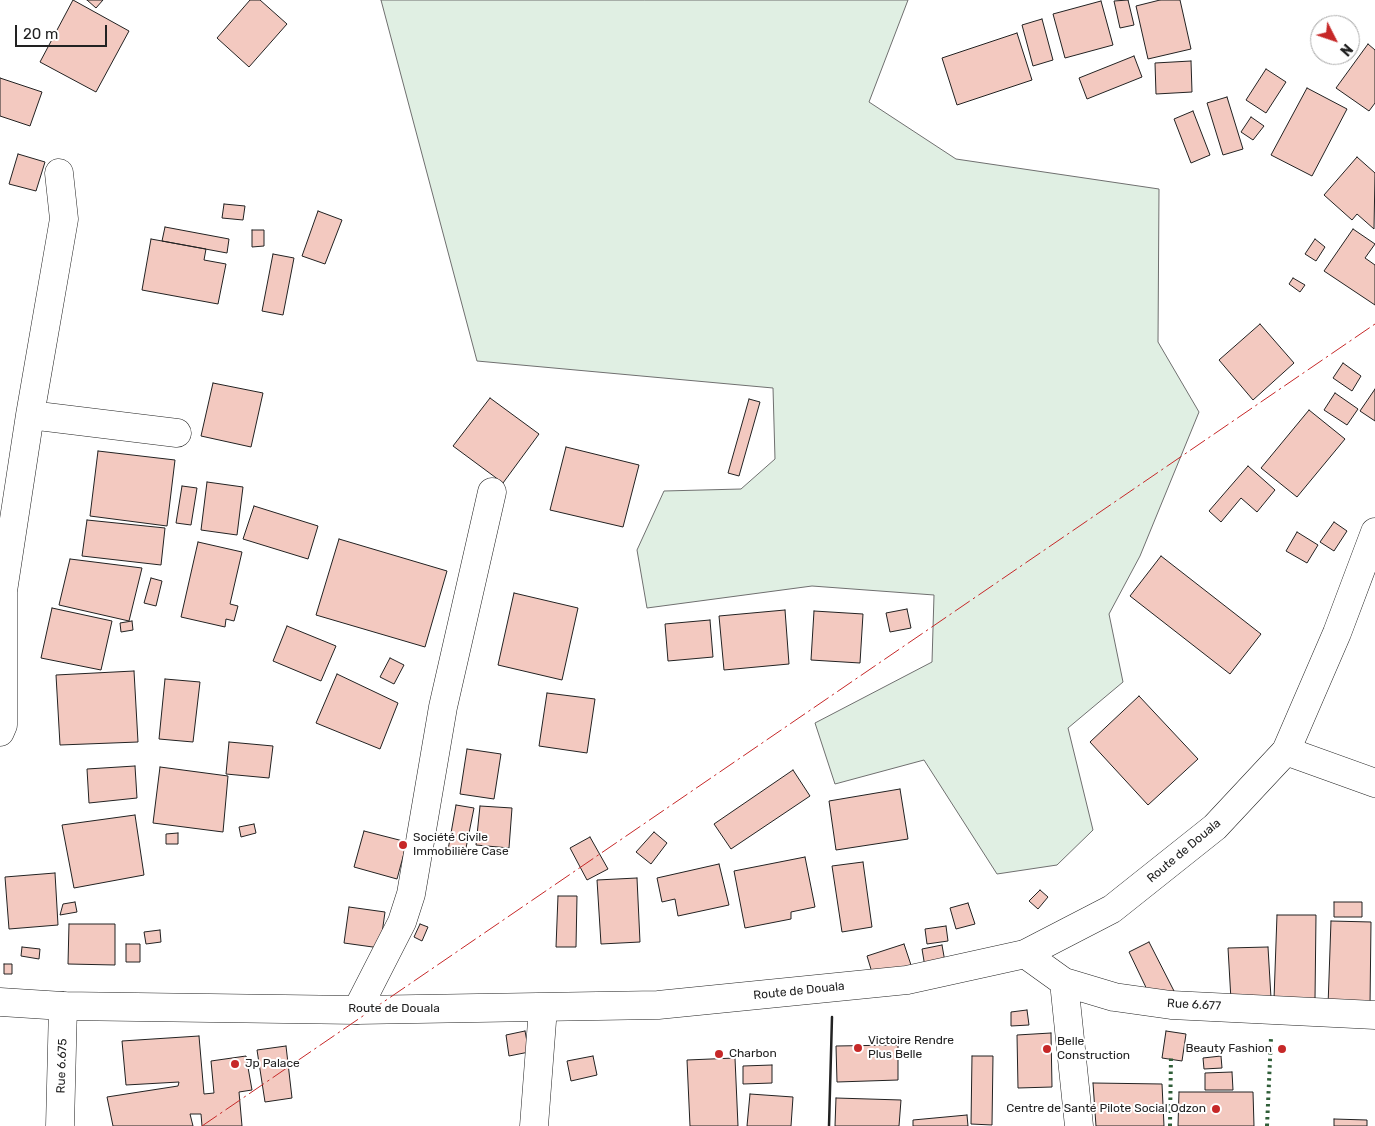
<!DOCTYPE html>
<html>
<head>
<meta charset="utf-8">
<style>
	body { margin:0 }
	#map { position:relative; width:1375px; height:1126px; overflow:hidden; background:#fff; font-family:Rubik,sans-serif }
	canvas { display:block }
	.north { position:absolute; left:1310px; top:15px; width:50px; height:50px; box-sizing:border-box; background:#fff; border:1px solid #a7a7a7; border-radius:50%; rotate:131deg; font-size:14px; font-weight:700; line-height:20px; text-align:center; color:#222 }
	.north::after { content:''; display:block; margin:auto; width:18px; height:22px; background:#c62828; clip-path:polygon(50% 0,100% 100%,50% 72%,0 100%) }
	.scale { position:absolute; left:15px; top:25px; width:92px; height:22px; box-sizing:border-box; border:2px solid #222; border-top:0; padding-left:6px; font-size:15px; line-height:18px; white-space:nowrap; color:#222; -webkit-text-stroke:4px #fff; paint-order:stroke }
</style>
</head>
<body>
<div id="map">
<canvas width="1375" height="1126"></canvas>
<div class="north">N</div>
<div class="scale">20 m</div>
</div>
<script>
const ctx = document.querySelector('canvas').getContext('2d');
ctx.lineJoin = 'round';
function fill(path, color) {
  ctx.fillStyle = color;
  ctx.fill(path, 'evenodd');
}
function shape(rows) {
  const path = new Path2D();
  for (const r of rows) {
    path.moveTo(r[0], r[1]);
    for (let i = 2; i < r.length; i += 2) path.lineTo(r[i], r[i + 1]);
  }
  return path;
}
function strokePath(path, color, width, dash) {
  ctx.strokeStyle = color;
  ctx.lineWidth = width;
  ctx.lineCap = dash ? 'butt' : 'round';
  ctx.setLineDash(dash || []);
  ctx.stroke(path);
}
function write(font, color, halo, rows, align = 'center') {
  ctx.font = font + ' Rubik,sans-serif';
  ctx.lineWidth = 4;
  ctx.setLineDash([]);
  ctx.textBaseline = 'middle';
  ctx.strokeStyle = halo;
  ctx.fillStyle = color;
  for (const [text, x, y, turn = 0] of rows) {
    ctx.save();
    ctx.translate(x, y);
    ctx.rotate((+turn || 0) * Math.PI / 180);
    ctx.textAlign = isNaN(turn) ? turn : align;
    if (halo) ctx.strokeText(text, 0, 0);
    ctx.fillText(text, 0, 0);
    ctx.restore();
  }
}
const green = shape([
	[381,0,908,0,869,102,956,159,1159,189,1158,342,1199,412,1140,556,1109,614,1123,682,1068,728,1093,830,1057,865,997,874,924,760,835,784,815,723,932,662,934,595,812,586,647,608,637,550,664,491,741,489,775,459,773,388,477,361,381,0]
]);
fill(green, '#e0efe3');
strokePath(green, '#6f6f6f', 1);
const building = shape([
	[73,0,129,31,96,92,40,62,73,0],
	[87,0,103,0,96,8,87,0],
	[250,0,260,0,287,24,249,67,217,38,250,0],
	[1128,0,1134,25,1120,28,1114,1,1128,0],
	[1160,0,1180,0,1191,49,1148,59,1136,6,1160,0],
	[1101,1,1113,45,1065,58,1053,14,1101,1],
	[1042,19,1053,60,1033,66,1022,25,1042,19],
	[1017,33,1032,80,957,105,942,58,1017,33],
	[1368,44,1375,50,1375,103,1369,111,1336,88,1368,44],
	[1134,56,1142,77,1087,99,1079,78,1134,56],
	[1191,61,1192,92,1156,94,1155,63,1191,61],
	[1266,69,1286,82,1266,113,1246,100,1266,69],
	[0,78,42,92,30,126,0,116,0,78],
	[1307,88,1347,109,1312,176,1271,155,1307,88],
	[1227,97,1243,149,1223,155,1207,103,1227,97],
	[1193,111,1210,155,1191,163,1174,119,1193,111],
	[1251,117,1264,126,1253,140,1241,132,1251,117],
	[18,154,45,162,36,191,9,184,18,154],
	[1357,157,1375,173,1374,229,1357,214,1352,220,1324,195,1357,157],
	[224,204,245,206,243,220,222,218,224,204],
	[318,211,342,220,325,264,302,256,318,211],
	[165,227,229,239,227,253,162,241,165,227],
	[1353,229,1375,244,1365,258,1375,265,1375,305,1324,271,1353,229],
	[252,230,264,230,264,246,252,247,252,230],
	[151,239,206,249,204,260,226,264,218,304,142,290,151,239],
	[1315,239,1325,247,1316,261,1305,254,1315,239],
	[273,254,294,258,283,315,262,311,273,254],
	[1293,278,1305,285,1300,292,1289,284,1293,278],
	[1260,324,1294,363,1253,400,1219,360,1260,324],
	[1343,363,1361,376,1352,391,1333,378,1343,363],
	[213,383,263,393,251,447,201,436,213,383],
	[1375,389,1375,421,1360,411,1375,389],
	[1335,393,1358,409,1347,425,1324,410,1335,393],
	[490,398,539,434,503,483,453,446,490,398],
	[749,399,760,402,739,476,728,473,749,399],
	[1309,410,1345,439,1297,497,1261,468,1309,410],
	[566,447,639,465,623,527,550,510,566,447],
	[98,451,175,460,167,526,90,516,98,451],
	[1248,466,1275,490,1257,512,1241,498,1221,522,1209,511,1248,466],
	[207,482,243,487,237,535,201,530,207,482],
	[182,486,197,488,191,525,176,523,182,486],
	[254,506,318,526,308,559,243,539,254,506],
	[87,520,165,528,161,565,82,556,87,520],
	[1334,522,1347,531,1334,551,1320,542,1334,522],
	[1297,532,1318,545,1307,563,1286,551,1297,532],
	[339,539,447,571,425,647,316,615,339,539],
	[198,542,242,552,230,604,238,606,234,621,226,619,225,627,181,617,198,542],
	[1161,556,1261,634,1230,674,1130,596,1161,556],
	[70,559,142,568,129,621,59,605,70,559],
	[151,578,162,581,156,606,144,603,151,578],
	[514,593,578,608,562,680,498,665,514,593],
	[52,608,112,621,101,670,41,658,52,608],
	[907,609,911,628,890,632,886,613,907,609],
	[785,610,789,664,724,670,719,616,785,610],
	[814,611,863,614,860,663,811,660,814,611],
	[710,620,713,657,668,661,665,624,710,620],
	[132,621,133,630,121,632,120,623,132,621],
	[287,626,336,646,321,681,273,661,287,626],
	[390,658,404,665,394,684,380,677,390,658],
	[134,671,138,742,60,745,56,675,134,671],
	[337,674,398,703,380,749,316,723,337,674],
	[165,679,200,682,193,742,159,739,165,679],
	[547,693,595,699,587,753,539,746,547,693],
	[1139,696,1198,759,1148,805,1090,742,1139,696],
	[229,742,273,746,269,778,226,774,229,742],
	[467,749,501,754,494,799,460,794,467,749],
	[135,766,137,798,89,803,87,769,135,766],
	[160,767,228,776,223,832,153,823,160,767],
	[793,770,810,796,731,849,714,824,793,770],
	[900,789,908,839,836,850,829,801,900,789],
	[456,805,474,808,465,853,448,850,456,805],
	[480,806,512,808,509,848,476,845,480,806],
	[135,815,144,875,74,888,62,825,135,815],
	[254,824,256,833,241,837,239,827,254,824],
	[364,831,407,842,397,879,354,867,364,831],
	[654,832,667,843,651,864,636,852,654,832],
	[178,833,178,844,166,844,166,834,178,833],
	[590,837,608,869,587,880,570,848,590,837],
	[805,857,815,907,791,912,791,919,745,928,734,871,805,857],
	[863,862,872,927,842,932,832,866,863,862],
	[719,864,729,905,678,916,675,899,662,902,657,878,719,864],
	[55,873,58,925,9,929,5,877,55,873],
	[637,878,640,942,601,944,597,880,637,878],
	[1040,890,1048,897,1038,909,1029,901,1040,890],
	[558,896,577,896,576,947,556,947,558,896],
	[75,902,77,912,60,915,63,904,75,902],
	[1334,902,1362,902,1362,917,1334,917,1334,902],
	[968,903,975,924,956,929,950,908,968,903],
	[349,907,385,912,380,948,344,943,349,907],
	[1277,915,1316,915,1315,999,1274,999,1277,915],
	[1331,921,1371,922,1370,1006,1328,1006,1331,921],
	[69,924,115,924,115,965,68,964,69,924],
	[420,924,428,927,422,941,414,937,420,924],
	[946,926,948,941,927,944,925,929,946,926],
	[160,930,161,942,146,944,144,932,160,930],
	[1149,942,1174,991,1153,1002,1129,952,1149,942],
	[126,944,140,944,140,962,126,962,126,944],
	[904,944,912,968,874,979,867,956,904,944],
	[942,945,945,962,925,967,922,949,942,945],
	[22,947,40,949,39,959,21,956,22,947],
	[1268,947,1271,998,1231,1000,1228,948,1268,947],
	[4,964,12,964,12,974,4,974,4,964],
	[1027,1010,1029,1025,1011,1026,1011,1012,1027,1010],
	[525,1031,529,1052,509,1056,506,1035,525,1031],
	[1166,1031,1186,1034,1182,1061,1162,1058,1166,1031],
	[1051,1033,1052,1087,1018,1088,1017,1035,1051,1033],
	[199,1036,204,1094,214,1093,211,1061,246,1056,252,1090,239,1092,242,1126,202,1126,201,1114,190,1114,193,1126,113,1126,107,1097,178,1086,179,1082,126,1085,122,1041,199,1036],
	[898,1045,898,1080,837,1082,836,1046,898,1045],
	[286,1046,292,1098,265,1102,257,1050,286,1046],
	[593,1056,597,1075,571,1081,567,1061,593,1056],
	[972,1056,993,1056,992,1125,971,1124,972,1056],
	[1221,1056,1222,1068,1204,1069,1203,1058,1221,1056],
	[735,1058,738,1126,690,1126,687,1060,735,1058],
	[772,1065,772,1083,743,1084,743,1066,772,1065],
	[1232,1072,1233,1090,1205,1090,1205,1073,1232,1072],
	[1093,1083,1162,1084,1164,1126,1096,1126,1093,1083],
	[1179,1092,1253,1092,1254,1126,1178,1126,1179,1092],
	[750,1094,793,1097,791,1126,747,1126,750,1094],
	[836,1098,901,1100,899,1126,835,1126,836,1098],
	[967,1115,968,1126,913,1126,913,1120,967,1115],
	[1334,1119,1367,1120,1367,1126,1334,1126,1334,1119]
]);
fill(building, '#f3c9c0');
strokePath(building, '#222', 1);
const minor = shape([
	[30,415,177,433],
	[0,732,3,725,3,591,30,415,64,219,59,173],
	[1286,751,1375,783],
	[1025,954,1064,982,1114,997,1171,1005,1375,1015],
	[1064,982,1079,1126],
	[357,1010,402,922,411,894,443,707,492,492],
	[60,1126,63,1006],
	[534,1126,543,1008]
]);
const trunk = shape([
	[0,1002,63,1006,357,1010,658,1005,907,980,1025,954,1112,909,1215,827,1286,751,1337,633,1375,532]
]);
strokePath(minor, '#222', 29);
strokePath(trunk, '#222', 29);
strokePath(minor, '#fff', 28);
strokePath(trunk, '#fff', 28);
strokePath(shape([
	[1170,1126,1171,1056],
	[1267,1126,1271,1038]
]), '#2f5e38', 4, [2.5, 4]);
strokePath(shape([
	[829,1126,832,1017]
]), '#222', 2.5);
strokePath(shape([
	[202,1126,1375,324]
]), '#c62828', 1, [18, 4, 2.5, 4]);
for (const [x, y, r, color] of [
	[403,845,5,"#c62828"],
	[858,1048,5,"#c62828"],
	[1047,1049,5,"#c62828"],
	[1282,1049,5,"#c62828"],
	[719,1054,5,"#c62828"],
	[235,1064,5,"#c62828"],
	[1216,1109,5,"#c62828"]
]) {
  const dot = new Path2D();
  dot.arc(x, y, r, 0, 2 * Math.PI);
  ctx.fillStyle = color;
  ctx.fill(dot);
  strokePath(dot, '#fff', 2);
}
write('12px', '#222', '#fff', [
	["Société Civile",413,838],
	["Immobilière Case",413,852],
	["Victoire Rendre",868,1041],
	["Plus Belle",868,1055],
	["Belle",1057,1042],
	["Construction",1057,1056],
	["Beauty Fashion",1272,1049,"right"],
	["Charbon",729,1054],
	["Jp Palace",245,1064],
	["Centre de Santé Pilote Social Odzon",1206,1109,"right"]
], 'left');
write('12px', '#222', '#fff', [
	["Route de Douala",1184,851,-40],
	["Route de Douala",799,991,-6],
	["Rue 6.677",1194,1005,3],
	["Route de Douala",394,1009],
	["Rue 6.675",62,1066,-88]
]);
</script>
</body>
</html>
